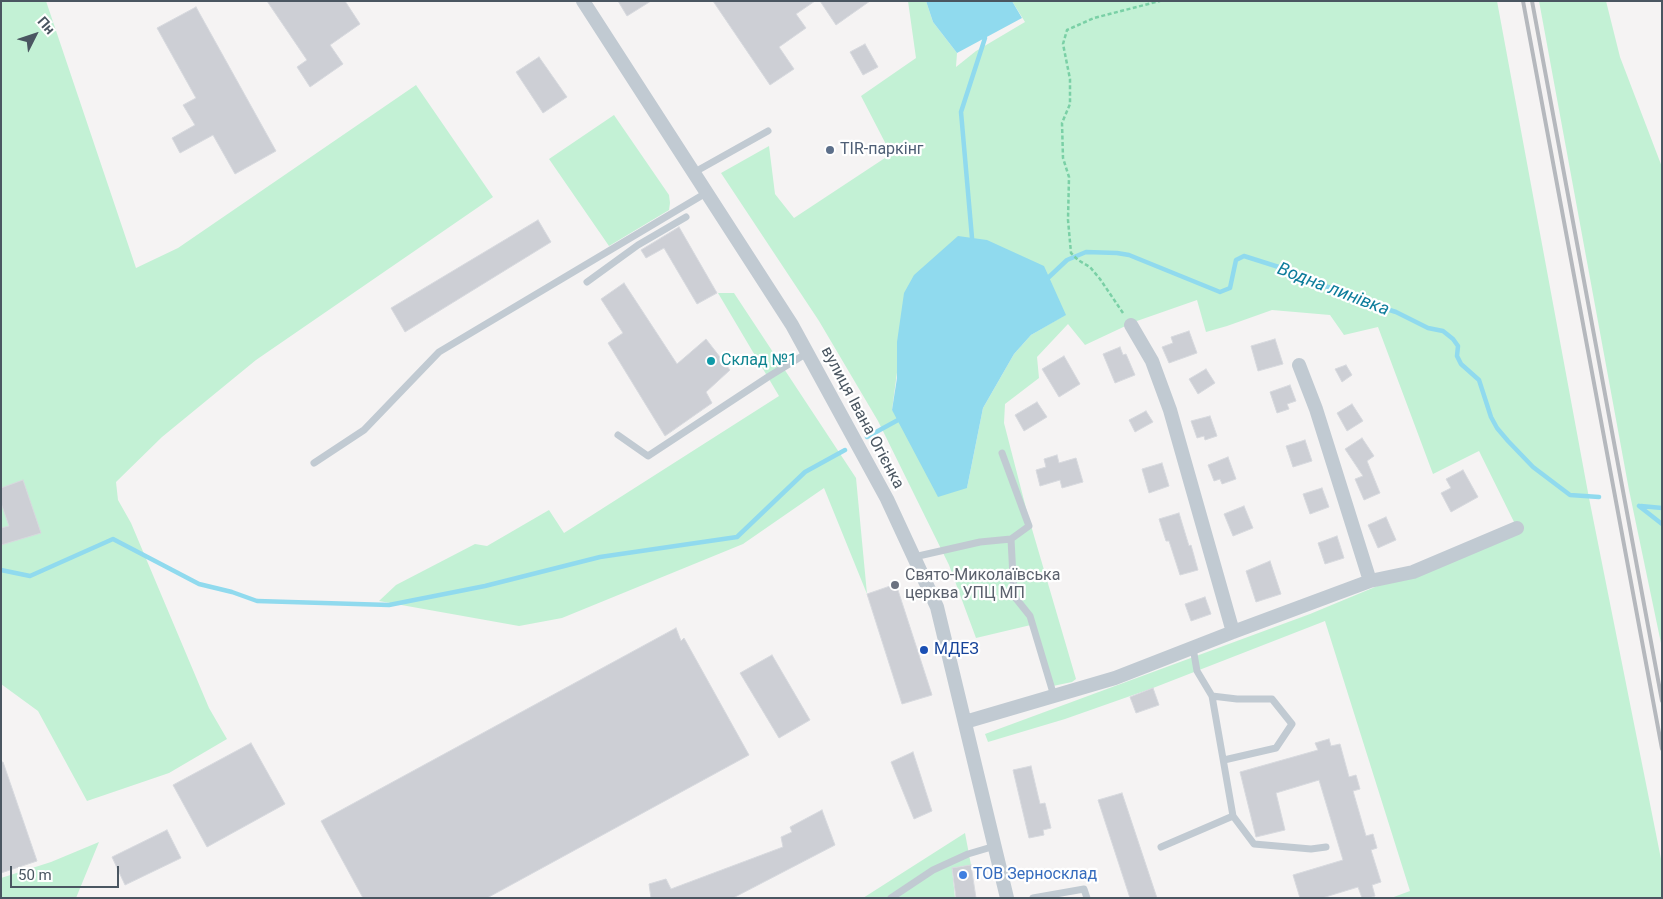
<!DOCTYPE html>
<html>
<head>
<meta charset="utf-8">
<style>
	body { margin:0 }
	#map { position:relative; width:1663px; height:899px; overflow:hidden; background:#f5f3f3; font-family:Roboto,sans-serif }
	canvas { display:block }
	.frame { position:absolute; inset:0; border:2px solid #4a5661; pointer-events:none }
	.north { position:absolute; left:10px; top:10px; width:50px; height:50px; -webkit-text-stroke:4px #fff; paint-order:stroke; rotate:49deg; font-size:14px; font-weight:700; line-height:20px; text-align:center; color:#4a5661 }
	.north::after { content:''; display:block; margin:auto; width:18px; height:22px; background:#4a5661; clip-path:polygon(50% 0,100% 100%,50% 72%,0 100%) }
	.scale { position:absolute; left:10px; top:866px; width:109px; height:22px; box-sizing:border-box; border:2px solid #4a5661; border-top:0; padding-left:6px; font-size:15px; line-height:18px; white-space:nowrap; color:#4a5661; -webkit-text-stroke:4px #fff; paint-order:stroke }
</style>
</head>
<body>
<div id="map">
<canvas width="1663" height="899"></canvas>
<div class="frame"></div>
<div class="north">Пн</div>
<div class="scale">50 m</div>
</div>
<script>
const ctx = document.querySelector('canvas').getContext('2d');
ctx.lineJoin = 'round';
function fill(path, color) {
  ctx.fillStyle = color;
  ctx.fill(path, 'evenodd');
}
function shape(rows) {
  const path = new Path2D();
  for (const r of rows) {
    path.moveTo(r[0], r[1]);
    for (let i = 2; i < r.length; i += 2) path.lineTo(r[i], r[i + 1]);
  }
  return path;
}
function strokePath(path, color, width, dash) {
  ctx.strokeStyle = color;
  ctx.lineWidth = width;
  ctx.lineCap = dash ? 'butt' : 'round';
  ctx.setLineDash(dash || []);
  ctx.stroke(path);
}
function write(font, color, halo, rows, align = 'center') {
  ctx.font = font + ' Roboto,sans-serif';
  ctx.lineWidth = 4.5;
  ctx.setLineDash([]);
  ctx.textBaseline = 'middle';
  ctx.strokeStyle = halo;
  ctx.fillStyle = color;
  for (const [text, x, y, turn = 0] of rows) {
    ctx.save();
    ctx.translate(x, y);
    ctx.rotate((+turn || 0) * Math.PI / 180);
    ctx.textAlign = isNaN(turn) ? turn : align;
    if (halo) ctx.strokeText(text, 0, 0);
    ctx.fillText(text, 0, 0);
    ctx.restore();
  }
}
fill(shape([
	[1,1,46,1,136,268,178,248,416,85,493,197,256,360,162,437,116,482,118,500,131,523,209,708,227,739,169,773,87,801,38,711,1,684],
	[908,1,926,1,933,22,957,53,956,67,976,51,1025,22,1012,1,1497,1,1589,498,1662,864,1662,898,1391,898,1410,891,1325,621,1153,688,1065,719,988,742,985,734,1310,614,1517,528,1479,451,1433,474,1378,327,1344,335,1330,315,1272,310,1227,326,1206,332,1197,300,1134,322,1085,345,1068,324,1037,357,1039,378,1005,404,1004,423,1027,512,1076,679,1072,682,1053,686,1035,624,976,638,949,565,878,421,819,321,721,173,769,146,775,194,794,218,891,154,861,96,916,58],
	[1065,315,1031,335,1014,354,983,408,967,488,892,410,898,365],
	[1539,1,1606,1,1620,57,1662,167,1662,648,1629,490],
	[614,115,669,195,670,203,669,210,609,246,549,159],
	[718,293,734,293,856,478,867,594,824,488,743,544,562,618,519,626,379,601,396,585,475,544,487,546,549,510,564,533,779,396],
	[965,833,971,865,952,868,955,898,863,898],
	[99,842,76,898,1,898,1,878,51,862]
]), '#c3f1d5');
fill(shape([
	[926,1,1012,1,1022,18,957,53,933,22],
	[958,236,987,240,1044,266,1066,315,1031,335,1014,354,983,408,967,488,938,497,892,410,897,378,897,342,904,293,914,275]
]), '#90daee');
strokePath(shape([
	[972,238,961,112,985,38,982,34],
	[1049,277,1067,260,1086,252,1117,253,1129,255,1220,292,1230,288,1236,260,1244,256,1285,269,1320,285,1348,292,1370,304,1396,312,1428,328,1443,331,1453,339,1458,346,1457,356,1461,364,1479,380,1491,417,1497,428,1508,441,1533,467,1570,495,1599,497],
	[867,437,898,420],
	[1639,506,1662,524],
	[1641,506,1662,508],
	[1,570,30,576,113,539,199,584,232,592,257,601,389,605,485,586,600,557,737,537,805,472,845,450]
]), '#90daee', 4.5);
const building = shape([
	[267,1,345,1,360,24,330,45,343,64,310,87,297,67,307,60,267,1],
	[618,1,651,1,627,16,618,1],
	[713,1,815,1,796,14,806,28,779,47,794,69,770,85,713,1],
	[820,1,870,1,836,25,820,1],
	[196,7,276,151,235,174,213,135,180,153,172,138,195,125,183,105,196,98,157,28,196,7],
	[865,44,878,67,863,75,850,52,865,44],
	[539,57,567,97,543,113,516,72,539,57],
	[538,220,551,242,405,332,391,308,538,220],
	[679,227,717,293,697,304,664,248,646,258,641,250,679,227],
	[624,283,677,364,706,339,730,370,706,392,712,403,665,436,608,343,623,333,601,299,624,283],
	[1189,331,1197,353,1169,363,1162,347,1173,343,1171,337,1189,331],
	[1275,339,1283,364,1258,371,1251,346,1275,339],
	[1120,347,1123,355,1126,354,1135,375,1115,383,1103,354,1120,347],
	[1064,356,1080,384,1059,397,1042,369,1064,356],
	[1346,365,1352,375,1342,382,1335,369,1346,365],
	[1206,369,1215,383,1198,394,1189,379,1206,369],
	[1290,385,1296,401,1287,404,1289,409,1277,413,1270,392,1290,385],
	[1037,402,1047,417,1024,431,1015,415,1037,402],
	[1352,404,1363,421,1347,431,1337,413,1352,404],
	[1146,411,1153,422,1135,432,1129,420,1146,411],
	[1210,416,1217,436,1205,440,1204,436,1197,438,1191,421,1210,416],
	[1362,438,1374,456,1367,461,1380,493,1364,500,1355,479,1363,476,1345,449,1362,438],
	[1305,440,1312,461,1293,467,1286,446,1305,440],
	[1057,455,1059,463,1076,458,1083,482,1062,488,1060,480,1040,486,1036,470,1046,467,1044,459,1057,455],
	[1228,457,1236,479,1222,484,1220,479,1214,481,1208,465,1228,457],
	[1162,463,1169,486,1149,493,1142,469,1162,463],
	[1463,470,1478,497,1451,512,1441,493,1451,488,1446,479,1463,470],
	[23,480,41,533,1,545,1,528,9,526,1,503,1,488,23,480],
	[1322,488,1329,507,1310,514,1303,494,1322,488],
	[1244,506,1253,528,1233,536,1224,514,1244,506],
	[1179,513,1189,546,1191,545,1198,570,1180,575,1169,541,1166,541,1159,519,1179,513],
	[1386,517,1396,540,1378,548,1368,525,1386,517],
	[1337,536,1344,558,1325,564,1318,543,1337,536],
	[1270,561,1281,594,1256,602,1246,571,1270,561],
	[896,584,932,695,902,704,867,594,896,584],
	[1205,597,1211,614,1191,621,1185,604,1205,597],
	[676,628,681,641,684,638,749,755,487,898,363,898,321,821,676,628],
	[772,655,810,720,779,738,740,673,772,655],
	[1153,688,1159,705,1136,713,1130,697,1153,688],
	[1329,739,1331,746,1340,744,1349,777,1356,775,1360,789,1353,791,1366,836,1373,834,1377,848,1371,850,1381,882,1372,885,1375,896,1369,898,1362,898,1358,887,1322,898,1300,898,1293,875,1343,860,1319,780,1276,793,1285,830,1256,837,1240,772,1318,750,1315,743,1329,739],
	[251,743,285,804,207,847,173,785,251,743],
	[913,752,932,811,914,819,891,762,913,752],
	[1,762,3,762,37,861,1,873,1,762],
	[1031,766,1040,804,1045,803,1051,828,1043,830,1044,835,1029,838,1013,770,1031,766],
	[1122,793,1157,898,1130,898,1098,800,1122,793],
	[822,810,835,845,733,898,651,898,649,884,666,879,671,889,783,847,781,837,792,832,790,827,822,810],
	[167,830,181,858,125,885,112,857,167,830],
	[971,865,976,898,956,898,952,868,971,865]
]);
fill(building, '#cdcfd5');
strokePath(building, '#d7d9de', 1);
strokePath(shape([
	[1123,313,1100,279,1090,267,1078,260,1071,253,1068,220,1069,177,1063,158,1062,123,1070,104,1070,79,1063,44,1067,30,1094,18,1160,1]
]), '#7ad0a6', 2.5, [4, 2.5]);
strokePath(shape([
	[693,173,768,131],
	[587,282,638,245,686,217],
	[618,435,648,456,768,377,807,353],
	[1002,453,1029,526,1011,539,1014,596,1030,616,1054,696],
	[314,463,364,430,439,352,706,193],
	[914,557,980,542,1011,539],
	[1212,696,1237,699,1272,699,1292,724,1276,748,1224,760],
	[1233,816,1254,844,1311,849,1326,847],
	[1161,847,1233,816,1212,696,1197,671,1193,648],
	[891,898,933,870,968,854,995,846],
	[1033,898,1084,889,1087,898]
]), '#c1cad2', 7);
strokePath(shape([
	[583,1,792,325,887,499,937,607,1007,898],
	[1131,325,1152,361,1170,410,1233,632],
	[1299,365,1316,409,1370,581,1413,572,1517,528],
	[965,722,1115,678,1233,632,1370,581]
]), '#c1cad2', 14);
strokePath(shape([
	[1523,1,1662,749],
	[1532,1,1662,701]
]), '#b5b8bd', 4);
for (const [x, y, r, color] of [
	[830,150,5,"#5c6f8a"],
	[711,361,5,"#0f9aa8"],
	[895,585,5,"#6b7280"],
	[924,650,5,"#1a4fb4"],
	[963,875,5,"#3f7fe0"]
]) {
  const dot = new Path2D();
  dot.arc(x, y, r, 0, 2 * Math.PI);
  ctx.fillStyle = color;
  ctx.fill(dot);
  strokePath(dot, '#fff', 2);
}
write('16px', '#4e5e75', '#fff', [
	["TIR-паркінг",840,150]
], 'left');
write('16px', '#0d838f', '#fff', [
	["Склад №1",721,361]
], 'left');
write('16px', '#4a5661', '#fff', [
	["вулиця Івана Огієнка",862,418,62]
]);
write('16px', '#5b616d', '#fff', [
	["Свято-Миколаївська",905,576],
	["церква УПЦ МП",905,594]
], 'left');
write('16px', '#164399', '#fff', [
	["МДЕЗ",934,650]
], 'left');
write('16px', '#366cbe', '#fff', [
	["ТОВ Зерносклад",973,875]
], 'left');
write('italic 18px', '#0c7c9b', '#fff', [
	["Водна линівка",1333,290,21]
]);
</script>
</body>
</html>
